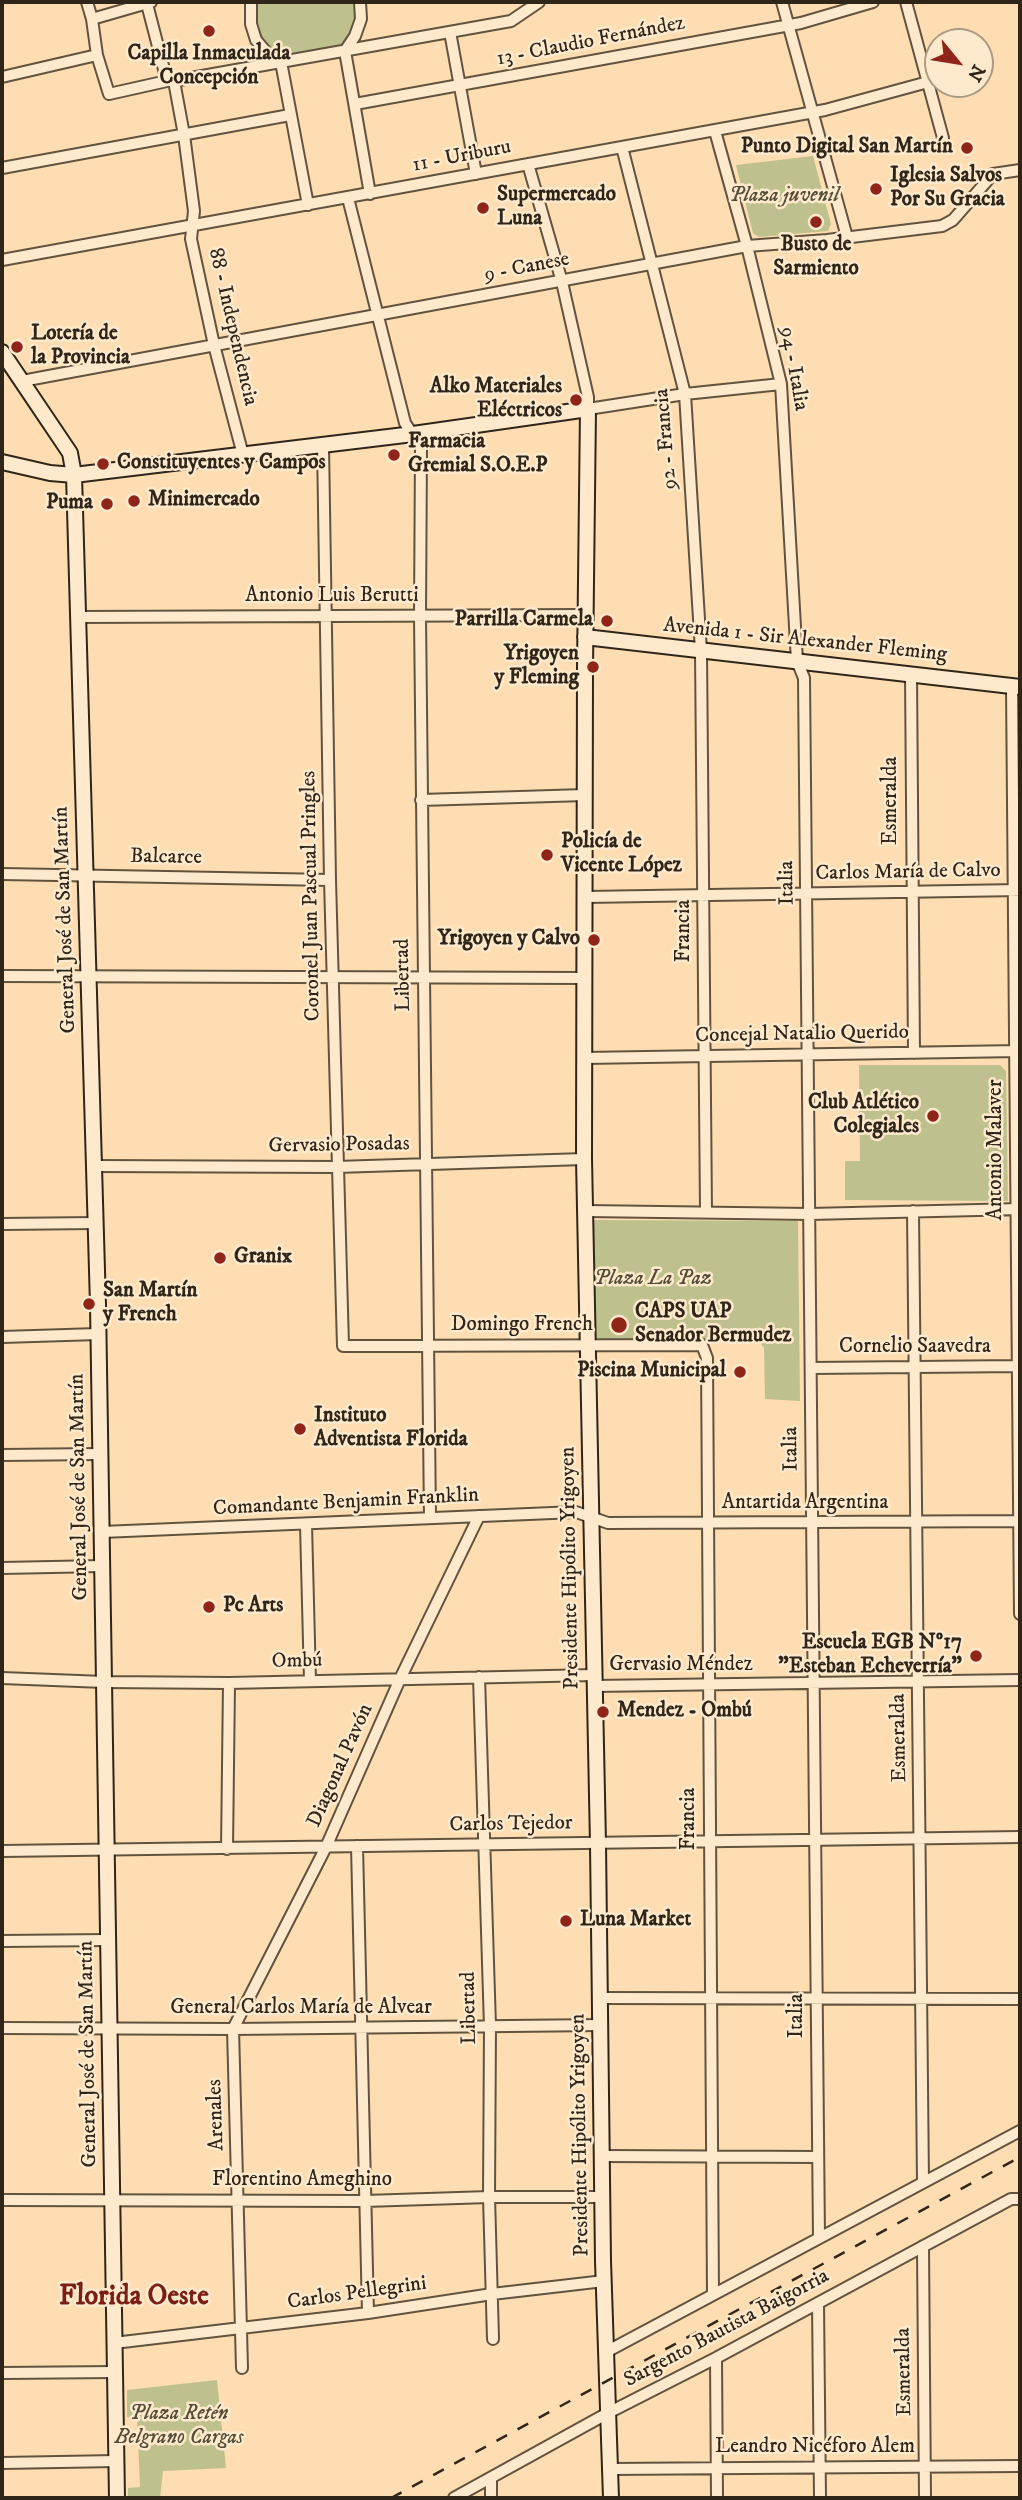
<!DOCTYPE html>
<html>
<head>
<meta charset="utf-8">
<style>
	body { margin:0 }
	#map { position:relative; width:1022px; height:2500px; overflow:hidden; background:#fdddb1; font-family:"IM FELL DW Pica",serif }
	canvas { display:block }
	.frame { position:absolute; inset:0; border:4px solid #2f2519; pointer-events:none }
	.north { position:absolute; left:924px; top:28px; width:70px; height:70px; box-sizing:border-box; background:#fee9cc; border:2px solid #ab9b84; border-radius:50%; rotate:120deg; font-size:19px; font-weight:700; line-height:28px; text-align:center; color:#2f2519 }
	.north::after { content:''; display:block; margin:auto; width:24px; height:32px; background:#8f2418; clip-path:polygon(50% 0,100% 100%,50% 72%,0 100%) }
</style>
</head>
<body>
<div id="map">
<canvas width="1022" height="2500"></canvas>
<div class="frame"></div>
<div class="north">N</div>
</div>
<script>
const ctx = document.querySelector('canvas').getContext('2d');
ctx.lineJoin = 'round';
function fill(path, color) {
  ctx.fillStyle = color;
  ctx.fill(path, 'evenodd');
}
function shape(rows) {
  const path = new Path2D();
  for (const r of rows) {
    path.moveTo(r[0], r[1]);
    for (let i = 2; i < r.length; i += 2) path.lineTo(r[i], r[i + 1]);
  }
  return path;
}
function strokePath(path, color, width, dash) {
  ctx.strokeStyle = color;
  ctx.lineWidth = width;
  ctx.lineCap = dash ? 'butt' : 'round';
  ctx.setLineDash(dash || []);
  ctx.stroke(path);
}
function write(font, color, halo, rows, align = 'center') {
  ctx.font = font + ' "IM FELL DW Pica",serif';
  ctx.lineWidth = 5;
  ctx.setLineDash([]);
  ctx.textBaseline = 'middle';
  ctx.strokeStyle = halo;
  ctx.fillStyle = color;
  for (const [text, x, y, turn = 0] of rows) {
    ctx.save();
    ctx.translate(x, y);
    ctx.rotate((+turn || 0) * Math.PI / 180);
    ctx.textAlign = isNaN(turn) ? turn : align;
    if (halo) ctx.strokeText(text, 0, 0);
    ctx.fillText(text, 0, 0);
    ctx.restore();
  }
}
fill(shape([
	[251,2,360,2,350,46,281,62,256,40],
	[813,156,831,224,828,231,759,237,753,233,736,165],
	[859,1065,1000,1065,1006,1071,1008,1201,845,1200,845,1161,860,1161],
	[592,1220,798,1221,800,1401,765,1399,764,1348,756,1337,726,1335,713,1339,593,1340],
	[217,2380,226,2468,163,2471,160,2498,128,2498,128,2488,140,2487,137,2418,127,2417,127,2390]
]), '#bec18d');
const street = shape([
	[87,2,92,19,97,55,109,94,167,81,174,81,511,21,539,2],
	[251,2,251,24,256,40,267,53,281,62,308,205],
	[360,2,361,19,355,36,345,51,370,194],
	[782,2,847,237],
	[906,2,943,138],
	[147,4,167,81],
	[92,19,151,2],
	[450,32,476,174],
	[2,77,97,55],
	[174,81,184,135,194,211,191,239,214,345,243,455],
	[355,104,801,23,873,2],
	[715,131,747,246,781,384,797,661,804,678,819,2238],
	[622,147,685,394,701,651,706,1212],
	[528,164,562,282,588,397,588,409,685,394,781,384],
	[2,168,290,115],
	[348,198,405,423,421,447,420,617,430,1518],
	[2,260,825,110,928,82],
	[22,381,747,246,827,240,942,226,953,220,993,174,1020,170],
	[323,445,330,880,343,1346,702,1345,707,1358,713,2295],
	[79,617,585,615],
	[911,674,914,1053],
	[1012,686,1020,1614],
	[421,800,585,795],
	[2,874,330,880],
	[586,897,1020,890],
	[2,976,585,978],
	[584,1058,1019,1051],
	[94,1166,337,1167,584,1159],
	[586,1211,810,1214,1020,1209],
	[913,1211,923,2181],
	[2,1224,96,1223],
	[2,1337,98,1334],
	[811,1368,1020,1366],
	[2,1455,100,1454],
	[306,1525,310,1681],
	[102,1532,576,1512,608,1523,1020,1521],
	[2,1568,102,1566],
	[479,1677,490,2026,489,2197,493,2339],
	[2,1678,104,1682,229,1683,594,1675],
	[594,1686,1020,1680],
	[357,1846,368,2313],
	[227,1849,229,1683],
	[2,1851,1020,1837],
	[2,1941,108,1940],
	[601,1998,1020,1999],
	[2,2028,233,2029,601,2025],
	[603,2156,818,2157],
	[2,2200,365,2201,489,2197,602,2197],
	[923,2246,925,2498],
	[818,2303,820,2498],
	[114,2343,368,2313,492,2294,604,2281],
	[606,2352,1020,2131],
	[716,2358,717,2498],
	[242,2368,233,2029,326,1847,400,1679,479,1516],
	[2,2373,115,2372],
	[2,2463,116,2461],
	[609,2469,1020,2466],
	[454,2498,608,2413,716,2358,1011,2199,1020,2199],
	[491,2498,491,2478]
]);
const secondary = shape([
	[2,352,70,453,74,475,98,1305,117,2498],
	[2,462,50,473,74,475,413,434,588,409,585,668,584,1159,598,1844,603,2261,611,2498],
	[585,637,1020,687]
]);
strokePath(street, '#62533f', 14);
strokePath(secondary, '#2f2519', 18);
strokePath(street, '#fee9cc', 10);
strokePath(secondary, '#fee9cc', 14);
strokePath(shape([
	[391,2498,1020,2157]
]), '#2f2519', 2.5, [12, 12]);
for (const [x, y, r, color] of [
	[209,31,7,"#8f2418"],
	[967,148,7,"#8f2418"],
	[876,189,7,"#8f2418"],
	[483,208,7,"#8f2418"],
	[816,222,7,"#8f2418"],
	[17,347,7,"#8f2418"],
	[576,400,7,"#8f2418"],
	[394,455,7,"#8f2418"],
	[103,464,7,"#8f2418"],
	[134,501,7,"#8f2418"],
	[107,504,7,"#8f2418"],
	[607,621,7,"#8f2418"],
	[593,667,7,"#8f2418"],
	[547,855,7,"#8f2418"],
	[594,940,7,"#8f2418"],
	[933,1116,7,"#8f2418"],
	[220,1258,7,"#8f2418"],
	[89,1304,7,"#8f2418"],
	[619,1325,9,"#8f2418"],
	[740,1372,7,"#8f2418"],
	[300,1429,7,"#8f2418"],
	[209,1607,7,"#8f2418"],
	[976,1656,7,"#8f2418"],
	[603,1712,7,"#8f2418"],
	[566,1921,7,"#8f2418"]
]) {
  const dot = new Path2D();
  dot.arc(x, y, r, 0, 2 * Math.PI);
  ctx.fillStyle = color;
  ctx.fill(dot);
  strokePath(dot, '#fee9cc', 2.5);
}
write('21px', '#2f2519', '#fee9cc', [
	["13 - Claudio Fernández",591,42,-11],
	["11 - Uriburu",462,157,-11],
	["9 - Canese",527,268,-11],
	["88 - Independencia",232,327,77],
	["94 - Italia",793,369,80],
	["92 - Francia",667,439,-95],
	["Antonio Luis Berutti",332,597],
	["Avenida 1 - Sir Alexander Fleming",805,641,6],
	["Esmeralda",892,801,-90],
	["Balcarce",166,858,1],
	["Carlos María de Calvo",908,873,-1],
	["Italia",788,883,-91],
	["Coronel Juan Pascual Pringles",312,896,-91],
	["General José de San Martín",66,920,-92],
	["Francia",685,931,-90],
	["Libertad",404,975,-91],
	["Concejal Natalio Querido",802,1035,-1],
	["Gervasio Posadas",339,1146,-1],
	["Antonio Malaver",997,1150,-90],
	["Domingo French",522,1326],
	["Cornelio Saavedra",915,1348],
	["Italia",792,1449,-91],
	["General José de San Martín",80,1487,-91],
	["Comandante Benjamin Franklin",346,1503,-3],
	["Antartida Argentina",805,1504],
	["Presidente Hipólito Yrigoyen",571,1568,-91],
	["Ombú",297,1662,-1],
	["Gervasio Méndez",681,1666],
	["Esmeralda",900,1738,-91],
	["Diagonal Pavón",341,1766,-66],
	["Francia",690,1819,-90],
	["Carlos Tejedor",511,1825,-1],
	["Libertad",470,2008,-91],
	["General Carlos María de Alvear",301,2009],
	["Italia",798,2016,-90],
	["General José de San Martín",89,2054,-91],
	["Arenales",217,2115,-92],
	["Presidente Hipólito Yrigoyen",581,2135,-91],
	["Florentino Ameghino",302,2181],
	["Carlos Pellegrini",357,2294,-8],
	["Sargento Bautista Baigorria",727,2329,-28],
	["Esmeralda",905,2372,-91],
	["Leandro Nicéforo Alem",815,2448]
]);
write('bold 21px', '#2f2519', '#fee9cc', [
	["Capilla Inmaculada",209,55,"center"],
	["Concepción",209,79,"center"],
	["Punto Digital San Martín",953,148,"right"],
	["Iglesia Salvos",890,177],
	["Por Su Gracia",890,201],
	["Supermercado",497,196],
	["Luna",497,220],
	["Busto de",816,246,"center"],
	["Sarmiento",816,270,"center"],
	["Lotería de",31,335],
	["la Provincia",31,359],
	["Alko Materiales",562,388,"right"],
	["Eléctricos",562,412,"right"],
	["Farmacia",408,443],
	["Gremial S.O.E.P",408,467],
	["Constituyentes y Campos",117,464],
	["Minimercado",148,501],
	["Puma",93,504,"right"],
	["Parrilla Carmela",593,621,"right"],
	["Yrigoyen",579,655,"right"],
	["y Fleming",579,679,"right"],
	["Policía de",561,843],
	["Vicente López",561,867],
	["Yrigoyen y Calvo",580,940,"right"],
	["Club Atlético",919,1104,"right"],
	["Colegiales",919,1128,"right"],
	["Granix",234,1258],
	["San Martín",103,1292],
	["y French",103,1316],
	["CAPS UAP",635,1313],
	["Senador Bermudez",635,1337],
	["Piscina Municipal",726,1372,"right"],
	["Instituto",314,1417],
	["Adventista Florida",314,1441],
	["Pc Arts",223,1607],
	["Escuela EGB Nº17",962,1644,"right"],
	["\"Esteban Echeverría\"",962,1668,"right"],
	["Mendez - Ombú",617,1712],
	["Luna Market",580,1921]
], 'left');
write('italic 21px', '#534c36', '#fee9cc', [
	["Plaza juvenil",784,197],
	["Plaza La Paz",653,1280],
	["Plaza Retén",179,2415],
	["Belgrano Cargas",179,2439]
]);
write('bold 28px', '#7a1f14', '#fee9cc', [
	["Florida Oeste",134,2298]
]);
</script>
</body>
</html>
